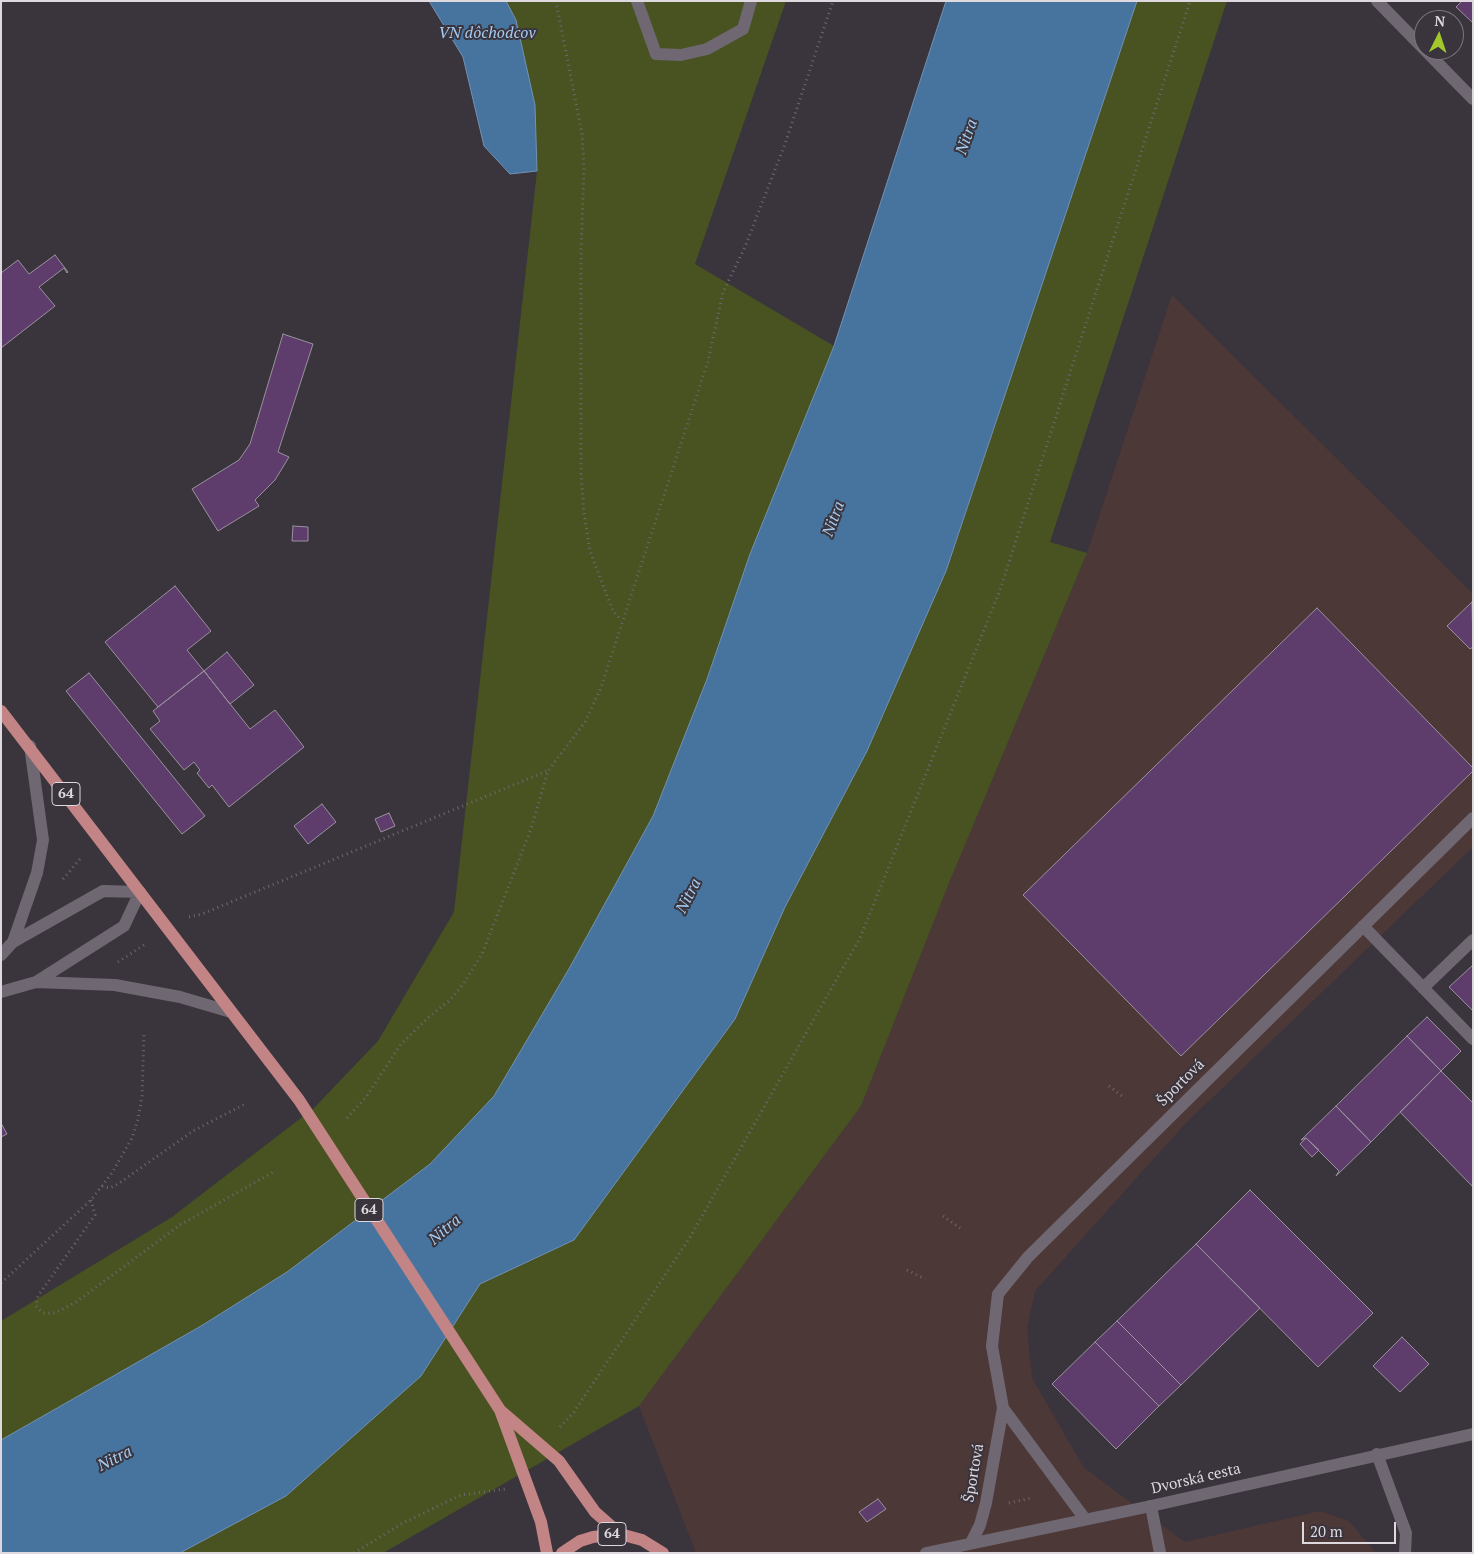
<!DOCTYPE html>
<html>
<head>
<meta charset="utf-8">
<style>
	body { margin:0 }
	#map { position:relative; width:1474px; height:1554px; overflow:hidden; background:#3a343d; font-family:"PT Serif",serif }
	canvas { display:block }
	.frame { position:absolute; inset:0; border:2px solid #ddd9df; pointer-events:none }
	.north { position:absolute; left:1414px; top:10px; width:50px; height:50px; box-sizing:border-box; background:#3a343d; border:1px solid #7b767e; border-radius:50%; rotate:4deg; font-size:14px; font-weight:700; line-height:20px; text-align:center; color:#ddd9df }
	.north::after { content:''; display:block; margin:auto; width:18px; height:22px; background:#a2c929; clip-path:polygon(50% 0,100% 100%,50% 72%,0 100%) }
	.scale { position:absolute; left:1302px; top:1522px; width:94px; height:22px; box-sizing:border-box; border:2px solid #ddd9df; border-top:0; padding-left:6px; font-size:15px; line-height:18px; white-space:nowrap; color:#ddd9df; -webkit-text-stroke:4px #3a343d; paint-order:stroke }
</style>
</head>
<body>
<div id="map">
<canvas width="1474" height="1554"></canvas>
<div class="frame"></div>
<div class="north">N</div>
<div class="scale">20 m</div>
</div>
<script>
const ctx = document.querySelector('canvas').getContext('2d');
ctx.lineJoin = 'round';
function fill(path, color) {
  ctx.fillStyle = color;
  ctx.fill(path, 'evenodd');
}
function shape(rows) {
  const path = new Path2D();
  for (const r of rows) {
    path.moveTo(r[0], r[1]);
    for (let i = 2; i < r.length; i += 2) path.lineTo(r[i], r[i + 1]);
  }
  return path;
}
function strokePath(path, color, width, dash) {
  ctx.strokeStyle = color;
  ctx.lineWidth = width;
  ctx.lineCap = dash ? 'butt' : 'round';
  ctx.setLineDash(dash || []);
  ctx.stroke(path);
}
function write(font, color, halo, rows, align = 'center') {
  ctx.font = font + ' "PT Serif",serif';
  ctx.lineWidth = 4;
  ctx.setLineDash([]);
  ctx.textBaseline = 'middle';
  ctx.strokeStyle = halo;
  ctx.fillStyle = color;
  for (const [text, x, y, turn = 0] of rows) {
    ctx.save();
    ctx.translate(x, y);
    ctx.rotate((+turn || 0) * Math.PI / 180);
    ctx.textAlign = isNaN(turn) ? turn : align;
    if (halo) ctx.strokeText(text, 0, 0);
    ctx.fillText(text, 0, 0);
    ctx.restore();
  }
}
fill(shape([
	[1172,295,1473,594,1473,847,1185,1124,1035,1291,1027,1328,1032,1378,1084,1468,1185,1542,1320,1511,1349,1521,1376,1553,696,1553,639,1406,861,1106,949,883,1087,553]
]), '#4d3838');
fill(shape([
	[459,1,786,1,695,264,834,346,750,554,707,679,653,816,570,967,494,1096,430,1164,287,1272,201,1326,1,1440,1,1321,172,1217,314,1108,378,1041,454,912,537,171],
	[1137,1,1227,1,1050,542,1087,553,949,883,861,1106,639,1406,383,1553,180,1553,286,1496,421,1376,480,1284,574,1240,735,1019,785,907,867,751,946,571]
]), '#485321');
const water = shape([
	[429,1,506,1,516,20,535,105,537,171,510,174,484,146,463,57,429,1],
	[946,1,1137,1,946,571,867,751,785,907,735,1019,574,1240,480,1284,421,1376,286,1496,180,1553,1,1553,1,1440,201,1326,287,1272,430,1164,494,1096,570,967,653,816,707,679,750,554,834,346,946,1]
]);
fill(water, '#46749f');
strokePath(water, '#7392b2', 1);
const building = shape([
	[1462,1,1473,1,1473,23,1456,7,1462,1],
	[55,255,68,272,67,273,64,268,39,287,55,306,1,348,1,273,18,260,29,274,55,255],
	[283,334,313,344,278,452,289,457,275,480,255,500,259,506,218,531,192,489,239,460,250,444,283,334],
	[293,526,308,527,308,541,292,541,293,526],
	[175,586,211,631,187,650,204,671,158,707,105,642,175,586],
	[1472,602,1473,647,1470,649,1447,626,1472,602],
	[1317,608,1473,768,1473,771,1181,1056,1023,895,1317,608],
	[227,652,254,685,230,704,204,671,227,652],
	[204,671,250,729,275,710,304,747,229,807,212,785,209,788,197,773,200,770,194,762,184,770,150,729,160,721,153,711,204,671],
	[89,673,205,816,182,834,66,691,89,673],
	[322,804,336,822,308,844,294,826,322,804],
	[389,813,395,826,381,832,375,819,389,813],
	[1473,965,1473,1011,1449,987,1473,965],
	[1427,1017,1461,1051,1441,1071,1407,1036,1427,1017],
	[1407,1036,1441,1071,1371,1142,1336,1106,1407,1036],
	[1441,1071,1473,1103,1473,1187,1400,1112,1441,1071],
	[1336,1106,1371,1142,1336,1176,1339,1171,1306,1138,1301,1140,1336,1106],
	[1,1123,7,1134,1,1137,1,1123],
	[1306,1138,1319,1150,1312,1157,1300,1144,1306,1138],
	[1250,1190,1373,1313,1318,1367,1196,1244,1250,1190],
	[1196,1244,1260,1308,1181,1385,1117,1321,1196,1244],
	[1117,1321,1181,1385,1159,1406,1095,1342,1117,1321],
	[1402,1337,1429,1364,1400,1392,1373,1366,1402,1337],
	[1095,1342,1159,1406,1116,1449,1052,1384,1095,1342],
	[878,1499,886,1509,867,1522,859,1512,878,1499]
]);
fill(building, '#5e3d6d');
strokePath(building, '#99929d', 1);
strokePath(shape([
	[556,1,582,134,584,168,581,251,581,474,584,513,590,551,613,611,621,620],
	[63,879,81,858],
	[189,917,202,914,547,771],
	[118,962,144,945],
	[1109,1086,1122,1096],
	[347,1118,366,1097,401,1044,430,1016,450,1000,464,983,482,954,531,829,548,771,585,722,600,690,708,361,723,292,745,247,785,144,833,1],
	[102,1186,110,1188,118,1184,193,1131,245,1104],
	[91,1200,95,1215,38,1296,36,1306,43,1313,55,1313,76,1302,180,1225,275,1171],
	[943,1216,960,1228],
	[907,1270,925,1279],
	[1,1283,91,1200,112,1173,132,1138,138,1119,142,1096,144,1033],
	[560,1427,574,1412,689,1239,860,938,1000,590,1190,1],
	[1009,1503,1031,1498],
	[354,1553,403,1523,461,1495,505,1489]
]), '#6e6870', 3, [1, 4]);
strokePath(shape([
	[637,1,656,54,681,55,707,49,743,29,751,1],
	[1377,1454,1406,1533,1405,1553],
	[1151,1506,1160,1553]
]), '#6f6872', 12);
strokePath(shape([
	[1377,1,1424,49],
	[1425,50,1473,99],
	[1363,926,1473,1039],
	[13,942,37,873,43,840,30,746],
	[1,955,13,942,103,891,140,892,124,926,36,982,1,992],
	[36,982,115,985,180,997,231,1012],
	[1423,988,1473,940],
	[1003,1408,1085,1519],
	[971,1543,980,1525,986,1503,1003,1408,992,1346,998,1294,1028,1257,1473,818]
]), '#6f6872', 12);
strokePath(shape([
	[926,1553,1151,1506,1473,1434]
]), '#6f6872', 12);
strokePath(shape([
	[1,711,299,1100,500,1410,541,1522,547,1553],
	[501,1411,559,1461,595,1512,620,1534],
	[562,1553,580,1541,593,1537,620,1534,642,1540,663,1553]
]), '#c28484', 12);
for (const [x, y, w] of [
	[66,794,28],
	[369,1210,28],
	[612,1534,28]
]) {
  const box = new Path2D();
  box.roundRect(x - w / 2, y - 11.5, w, 23, 4);
  ctx.fillStyle = '#3a343d';
  ctx.fill(box);
  strokePath(box, '#ddd9df', 1);
}
write('bold 14px', '#ddd9df', null, [
	["64",66,794],
	["64",369,1210],
	["64",612,1534]
]);
write('15px', '#ddd9df', '#3a343d', [
	["Športová",1181,1083,-45],
	["Športová",974,1473,-80],
	["Dvorská cesta",1196,1479,-13]
]);
write('italic 16px', '#a5ccf3', '#3a343d', [
	["VN dôchodcov",487,33],
	["Nitra",967,137,-71],
	["Nitra",834,519,-70],
	["Nitra",689,896,-63],
	["Nitra",445,1230,-41],
	["Nitra",115,1459,-27]
]);
</script>
</body>
</html>
